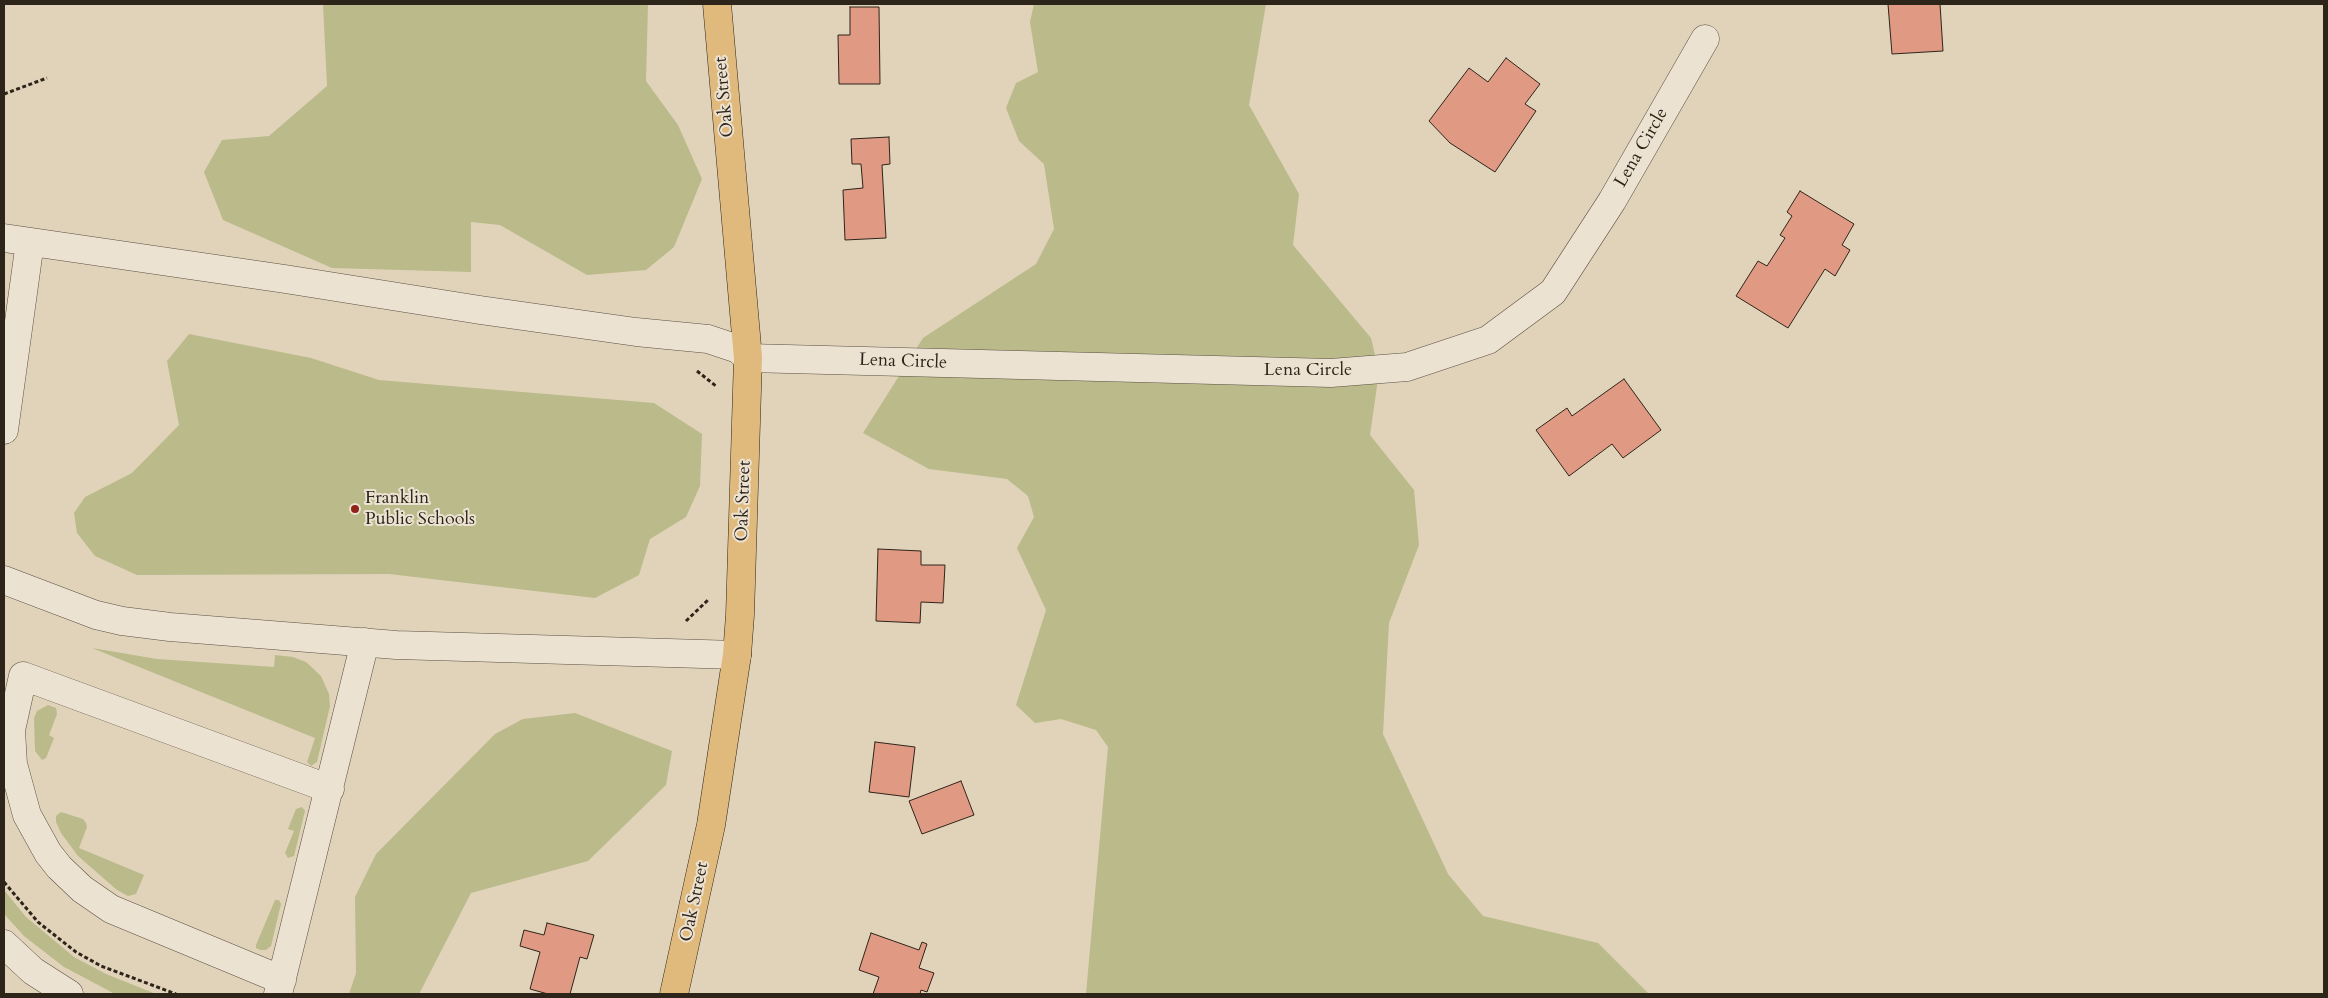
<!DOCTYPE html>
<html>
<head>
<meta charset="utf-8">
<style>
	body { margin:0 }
	#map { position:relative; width:2328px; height:998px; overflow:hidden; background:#e1d3b9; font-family:Cardo,serif }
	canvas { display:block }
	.frame { position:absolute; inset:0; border:5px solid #2d241a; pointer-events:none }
</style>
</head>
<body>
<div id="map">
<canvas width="2328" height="998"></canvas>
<div class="frame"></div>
</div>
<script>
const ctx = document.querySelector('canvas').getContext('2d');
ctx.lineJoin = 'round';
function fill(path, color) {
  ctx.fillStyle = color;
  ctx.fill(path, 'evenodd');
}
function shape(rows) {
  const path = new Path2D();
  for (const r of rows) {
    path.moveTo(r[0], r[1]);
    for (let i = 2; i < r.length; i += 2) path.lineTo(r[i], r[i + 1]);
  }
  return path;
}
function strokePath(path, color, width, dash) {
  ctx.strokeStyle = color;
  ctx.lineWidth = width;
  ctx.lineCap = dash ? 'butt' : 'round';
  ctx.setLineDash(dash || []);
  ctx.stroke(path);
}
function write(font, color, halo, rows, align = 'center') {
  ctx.font = font + ' Cardo,serif';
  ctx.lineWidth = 4;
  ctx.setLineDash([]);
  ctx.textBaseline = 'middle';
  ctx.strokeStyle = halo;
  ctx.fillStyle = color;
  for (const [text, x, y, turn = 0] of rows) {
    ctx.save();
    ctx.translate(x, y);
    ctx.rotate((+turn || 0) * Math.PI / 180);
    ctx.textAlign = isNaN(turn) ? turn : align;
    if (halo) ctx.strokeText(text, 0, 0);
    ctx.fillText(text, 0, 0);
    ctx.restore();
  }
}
fill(shape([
	[323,4,648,4,646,81,678,125,702,179,674,247,646,270,587,275,500,225,471,222,471,272,332,268,223,220,204,172,222,140,269,136,327,86],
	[1034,4,1266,4,1249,105,1299,194,1293,245,1371,338,1379,372,1370,435,1414,490,1419,545,1389,623,1383,734,1448,874,1483,916,1598,943,1649,994,1086,994,1108,747,1096,730,1061,719,1035,723,1016,705,1046,610,1017,548,1034,517,1028,496,1007,479,929,469,863,433,923,338,1036,264,1054,229,1044,164,1019,141,1006,108,1016,83,1038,72,1030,22],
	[189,334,311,358,379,380,654,403,702,434,700,486,686,517,650,539,639,575,595,598,389,574,137,575,95,556,77,533,74,513,85,497,132,473,179,425,167,361],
	[92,648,157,659,274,667,275,655,293,657,306,662,321,676,329,694,330,706,317,762,311,766,307,762,315,738],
	[48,705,56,708,57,714,49,735,54,738,46,758,42,760,35,751,34,718,37,711],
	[575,713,672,751,666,785,588,861,471,893,419,994,349,994,356,973,355,897,376,854,495,734,523,719],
	[302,807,305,811,294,856,288,858,285,853,294,831,288,829,296,809],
	[61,812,83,819,86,823,87,827,79,848,144,875,136,894,128,896,117,890,78,856,61,833,56,822,56,816],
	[4,890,26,917,74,957,106,974,156,994,115,994,64,967,24,936,4,914],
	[275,900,279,900,281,904,271,946,266,950,260,950,256,948,256,945]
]), '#baba8a');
const building = shape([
	[1888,4,1940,4,1943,51,1892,54,1888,4],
	[850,7,879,7,880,84,839,84,838,35,850,35,850,7],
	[1506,58,1540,84,1525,104,1536,111,1495,172,1450,143,1429,121,1469,68,1488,82,1506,58],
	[889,137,890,164,882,165,886,238,845,240,843,190,863,188,861,164,852,164,851,139,889,137],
	[1800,191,1854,224,1842,245,1850,250,1835,276,1825,269,1788,328,1736,296,1758,261,1767,266,1785,238,1780,235,1792,216,1787,212,1800,191],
	[1624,379,1661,430,1623,458,1612,444,1569,476,1536,430,1567,408,1572,416,1624,379],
	[878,549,921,551,921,565,945,565,943,603,921,602,920,623,876,621,878,549],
	[875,742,915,747,909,797,869,792,875,742],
	[961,781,974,815,922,834,909,801,961,781],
	[547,923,594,935,587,959,580,957,570,994,548,994,530,989,540,952,520,946,524,930,544,935,547,923],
	[871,933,919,950,922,942,927,944,919,968,934,973,927,992,921,990,920,994,873,994,879,977,859,970,871,933]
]);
fill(building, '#e09983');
strokePath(building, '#2d241a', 1);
const minor = shape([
	[4,238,285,279,480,310,636,332,708,339,738,349,748,358,1331,373,1407,367,1488,340,1553,292,1612,201,1705,39],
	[4,430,30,242],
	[4,580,96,615,122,621,170,627,396,645,737,655],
	[4,944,33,971,69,994],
	[282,980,111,909,82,889,59,867,48,853,27,815,13,764,11,730,23,676,330,789],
	[278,994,365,642]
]);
const major = shape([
	[674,994,711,825,737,655,740,615,748,358,717,4]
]);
strokePath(minor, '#5a5042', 29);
strokePath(major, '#2d241a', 29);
strokePath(shape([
	[4,94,47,78],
	[697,371,716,386],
	[686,621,708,600],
	[4,882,38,922,76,952,101,966,176,994]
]), '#2d241a', 3, [4, 2.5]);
strokePath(minor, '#ece2d2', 28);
strokePath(major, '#e0ba7c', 28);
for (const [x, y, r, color] of [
	[355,509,5,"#8f2418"]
]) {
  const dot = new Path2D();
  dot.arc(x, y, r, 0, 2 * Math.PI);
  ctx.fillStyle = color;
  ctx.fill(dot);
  strokePath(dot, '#ece2d2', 2);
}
write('18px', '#2d241a', '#ece2d2', [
	["Oak Street",725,97,-95],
	["Lena Circle",1642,148,-60],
	["Lena Circle",903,362,2],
	["Lena Circle",1308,371],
	["Oak Street",744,501,-88],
	["Oak Street",695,902,-78]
]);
write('18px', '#2d241a', '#ece2d2', [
	["Franklin",365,499],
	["Public Schools",365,520]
], 'left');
</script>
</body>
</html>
